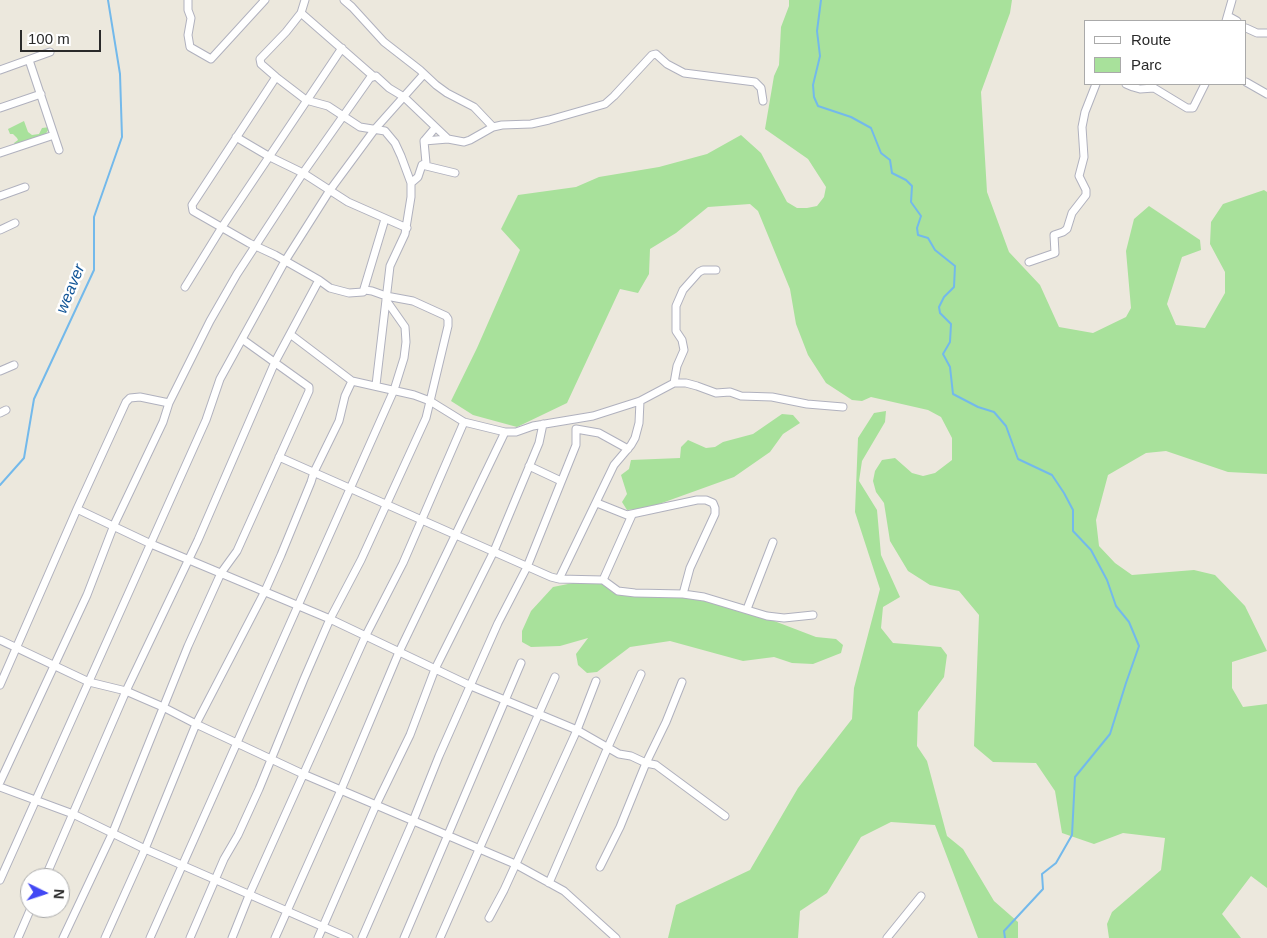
<!DOCTYPE html>
<html>
<head>
<meta charset="utf-8">
<style>
	body { margin:0 }
	#map { position:relative; width:1267px; height:938px; overflow:hidden; background:#ece8dd; font-family:Helvetica,sans-serif }
	canvas { display:block }
	.legend { position:absolute; left:1084px; top:20px; width:162px; height:65px; box-sizing:border-box; background:#fff; border:1px solid #aaa; margin:0; padding:6px 9px; list-style:none; font-size:15px; color:#2a2a2a }
	.legend li { display:flex; align-items:center; gap:10px; height:25px }
	.legend b { width:25px; border:1px solid #aaa }
	.north { position:absolute; left:20px; top:868px; width:50px; height:50px; box-sizing:border-box; background:#fff; border:1px solid #aaa; border-radius:50%; rotate:94deg; font-size:14px; font-weight:700; line-height:20px; text-align:center; color:#2a2a2a }
	.north::after { content:''; display:block; margin:auto; width:18px; height:22px; background:#4248f4; clip-path:polygon(50% 0,100% 100%,50% 72%,0 100%) }
	.scale { position:absolute; left:20px; top:30px; width:81px; height:22px; box-sizing:border-box; border:2px solid #2a2a2a; border-top:0; padding-left:6px; font-size:15px; line-height:18px; white-space:nowrap; color:#2a2a2a; -webkit-text-stroke:4px #fff; paint-order:stroke }
</style>
</head>
<body>
<div id="map">
<canvas width="1267" height="938"></canvas>
<ul class="legend">
<li><b style="height:6px;background:#fff"></b>Route</li>
<li><b style="height:14px;background:#a8e19b"></b>Parc</li>
</ul>
<div class="north">N</div>
<div class="scale">100 m</div>
</div>
<script>
const ctx = document.querySelector('canvas').getContext('2d');
ctx.lineJoin = 'round';
function fill(path, color) {
  ctx.fillStyle = color;
  ctx.fill(path, 'evenodd');
}
function shape(rows) {
  const path = new Path2D();
  for (const r of rows) {
    path.moveTo(r[0], r[1]);
    for (let i = 2; i < r.length; i += 2) path.lineTo(r[i], r[i + 1]);
  }
  return path;
}
function strokePath(path, color, width, dash) {
  ctx.strokeStyle = color;
  ctx.lineWidth = width;
  ctx.lineCap = dash ? 'butt' : 'round';
  ctx.setLineDash(dash || []);
  ctx.stroke(path);
}
function write(font, color, halo, rows, align = 'center') {
  ctx.font = font + ' Helvetica,sans-serif';
  ctx.lineWidth = 5;
  ctx.setLineDash([]);
  ctx.textBaseline = 'middle';
  ctx.strokeStyle = halo;
  ctx.fillStyle = color;
  for (const [text, x, y, turn = 0] of rows) {
    ctx.save();
    ctx.translate(x, y);
    ctx.rotate((+turn || 0) * Math.PI / 180);
    ctx.textAlign = isNaN(turn) ? turn : align;
    if (halo) ctx.strokeText(text, 0, 0);
    ctx.fillText(text, 0, 0);
    ctx.restore();
  }
}
fill(shape([
	[789,0,1012,0,1010,13,981,92,987,192,1009,252,1040,285,1059,327,1093,333,1126,317,1131,308,1126,251,1134,219,1149,206,1200,240,1201,250,1182,257,1167,304,1176,325,1205,328,1225,293,1225,272,1210,244,1211,222,1223,204,1264,190,1267,192,1267,474,1228,472,1166,451,1146,453,1108,475,1096,520,1099,546,1115,563,1132,575,1194,570,1215,575,1245,606,1267,651,1232,662,1232,688,1243,707,1267,704,1267,888,1251,876,1222,914,1241,938,1109,938,1107,924,1112,912,1161,870,1165,838,1123,833,1094,844,1062,833,1055,791,1036,763,993,762,974,746,979,615,959,591,930,585,908,571,890,541,884,503,876,492,873,481,875,471,882,460,895,458,912,473,923,476,935,473,952,460,952,438,941,417,928,410,871,397,862,401,852,400,826,383,808,355,796,324,790,289,758,211,750,204,708,207,676,233,650,249,649,274,638,293,620,289,567,403,517,427,473,415,451,401,477,348,520,250,501,229,518,195,576,187,599,177,659,167,707,154,741,135,761,153,787,202,797,208,807,208,817,206,824,197,826,187,808,159,765,129,774,76,779,65,781,27,789,6],
	[24,121,28,132,32,135,39,134,42,128,50,127,45,135,15,146,14,143,18,140,17,138,13,134,10,134,8,129],
	[886,411,885,422,862,461,859,481,877,510,881,555,900,597,883,607,881,628,893,643,941,647,947,655,944,677,918,712,917,746,927,761,947,836,963,849,994,901,1018,922,1018,938,978,938,935,825,891,822,861,837,827,893,800,911,798,938,668,938,676,905,750,870,798,788,852,719,854,688,880,589,855,512,858,438,874,413],
	[782,414,793,415,800,423,783,434,770,452,734,477,648,508,627,510,622,502,627,494,621,475,629,469,631,460,680,458,681,447,688,440,706,448,715,447,723,442,753,434],
	[583,581,604,583,641,594,685,596,748,611,816,637,836,639,843,645,841,653,813,664,792,663,774,657,743,661,670,641,630,647,597,672,587,673,578,665,576,654,588,638,560,646,531,647,522,642,522,631,531,611,553,587]
]), '#a8e19b');
strokePath(shape([
	[821,0,817,31,820,56,813,85,814,97,818,106,851,117,871,128,881,153,890,160,892,173,906,180,912,186,911,202,921,216,917,228,918,235,928,238,935,250,955,266,954,287,944,297,939,307,940,313,951,324,950,342,943,354,950,367,953,394,978,407,994,412,1006,426,1018,459,1052,475,1064,493,1073,510,1073,531,1091,550,1107,580,1116,606,1129,622,1139,646,1126,683,1110,734,1075,777,1072,835,1056,863,1042,874,1043,889,1004,931,1005,938],
	[0,485,24,458,34,399,94,270,94,217,122,137,120,74,108,0]
]), '#73b9eb', 2);
const minor = shape([
	[188,0,188,10,191,18,188,35,190,47,211,59,265,0],
	[305,0,301,13,286,32,260,59,261,64,276,77,306,100,328,106,360,127,385,131,395,143,401,156,411,183,411,197,405,234,390,266,376,385],
	[344,0,352,7,384,42,420,70,436,85,447,93,474,107,493,127,502,125,531,124,549,120,605,104,614,96,652,55,656,54,667,64,684,73,755,82,761,88,763,101],
	[301,13,373,76],
	[1228,16,1237,21],
	[1226,21,1232,0],
	[1246,28,1257,33,1267,33],
	[29,60,59,150],
	[0,70,50,52],
	[1246,82,1267,94],
	[1126,84,1133,87,1140,89,1154,88,1187,108,1193,108,1205,84],
	[0,108,41,94],
	[236,137,270,157,303,173,348,202,407,228],
	[424,141,448,139],
	[0,153,54,135],
	[422,165,455,173],
	[411,183,418,177,422,165,426,163,424,141,435,128],
	[0,196,25,187],
	[0,230,15,223],
	[1029,262,1055,253,1054,235,1063,232,1067,229,1072,213,1086,195,1086,190,1079,176,1084,157,1082,127,1085,112,1096,84],
	[185,287,222,227,342,48],
	[363,292,385,219],
	[290,334,352,381,414,395,430,401,464,422,505,432,516,432,533,426,593,416,640,401,674,383,686,383,697,386,716,393,730,392,741,396,772,397,807,404,843,407],
	[0,371,14,365],
	[674,383,677,366,684,350,682,340,676,331,676,306,683,290,699,272,703,270,716,270],
	[0,413,6,410],
	[279,457,551,577,559,579,603,580,618,591,635,593,683,594,704,597,767,616,784,618,813,615],
	[529,466,561,481],
	[597,503,627,515,697,500,706,500,713,503,715,508,715,514,690,568,683,594],
	[77,509,151,544,330,619,471,686,577,730,619,754,631,756,646,763,656,765,725,816],
	[559,579,614,465,631,445,635,438,639,423,640,401],
	[603,580,632,515],
	[747,609,773,542],
	[0,640,89,682,126,691,163,707,196,724,303,774,515,864,564,891,616,938],
	[0,685,77,509,126,402,130,398,140,397,169,403],
	[0,782,87,595,114,525,163,422,169,403,210,321,237,274,303,173,370,78,376,76,389,88,404,97,448,139,464,142,470,140,493,127],
	[0,787,73,814,145,849,349,938],
	[600,867,620,827,646,763,666,722,682,682],
	[45,878,126,691,198,540,275,362,319,280],
	[0,880,206,420,220,379,285,261,330,190,375,129,424,74],
	[549,883,608,747,641,674],
	[489,918,504,890,577,730,596,681],
	[18,938,31,908],
	[63,938,113,832,188,646,221,573,237,551,309,391,309,387,242,339],
	[105,938,145,849,196,724,265,591,281,555,311,482,314,472,339,421,345,396,352,381],
	[150,938,394,390,404,358,406,342,405,327,386,300],
	[190,938,224,859,238,835,259,789,304,679,330,619,361,560,426,418,448,326,448,319,446,316,413,301,386,296,372,291,365,290,363,292,349,293,330,288,319,280,275,255,249,243,193,211,192,205,276,77],
	[232,938,250,893,365,637,403,563,464,422],
	[275,938,341,790,399,652,505,432],
	[318,938,376,805,410,735,435,669,494,551,539,443,543,424],
	[362,938,413,821,439,756,498,623,527,567,576,445,576,429,599,433,628,449],
	[404,938,521,663],
	[440,938,555,677],
	[887,938,921,896]
]);
strokePath(minor, '#b0b1be', 9);
strokePath(minor, '#fff', 7);
write('italic 16px', '#125597', '#fff', [
	["weaver",71,289,-68]
]);
</script>
</body>
</html>
